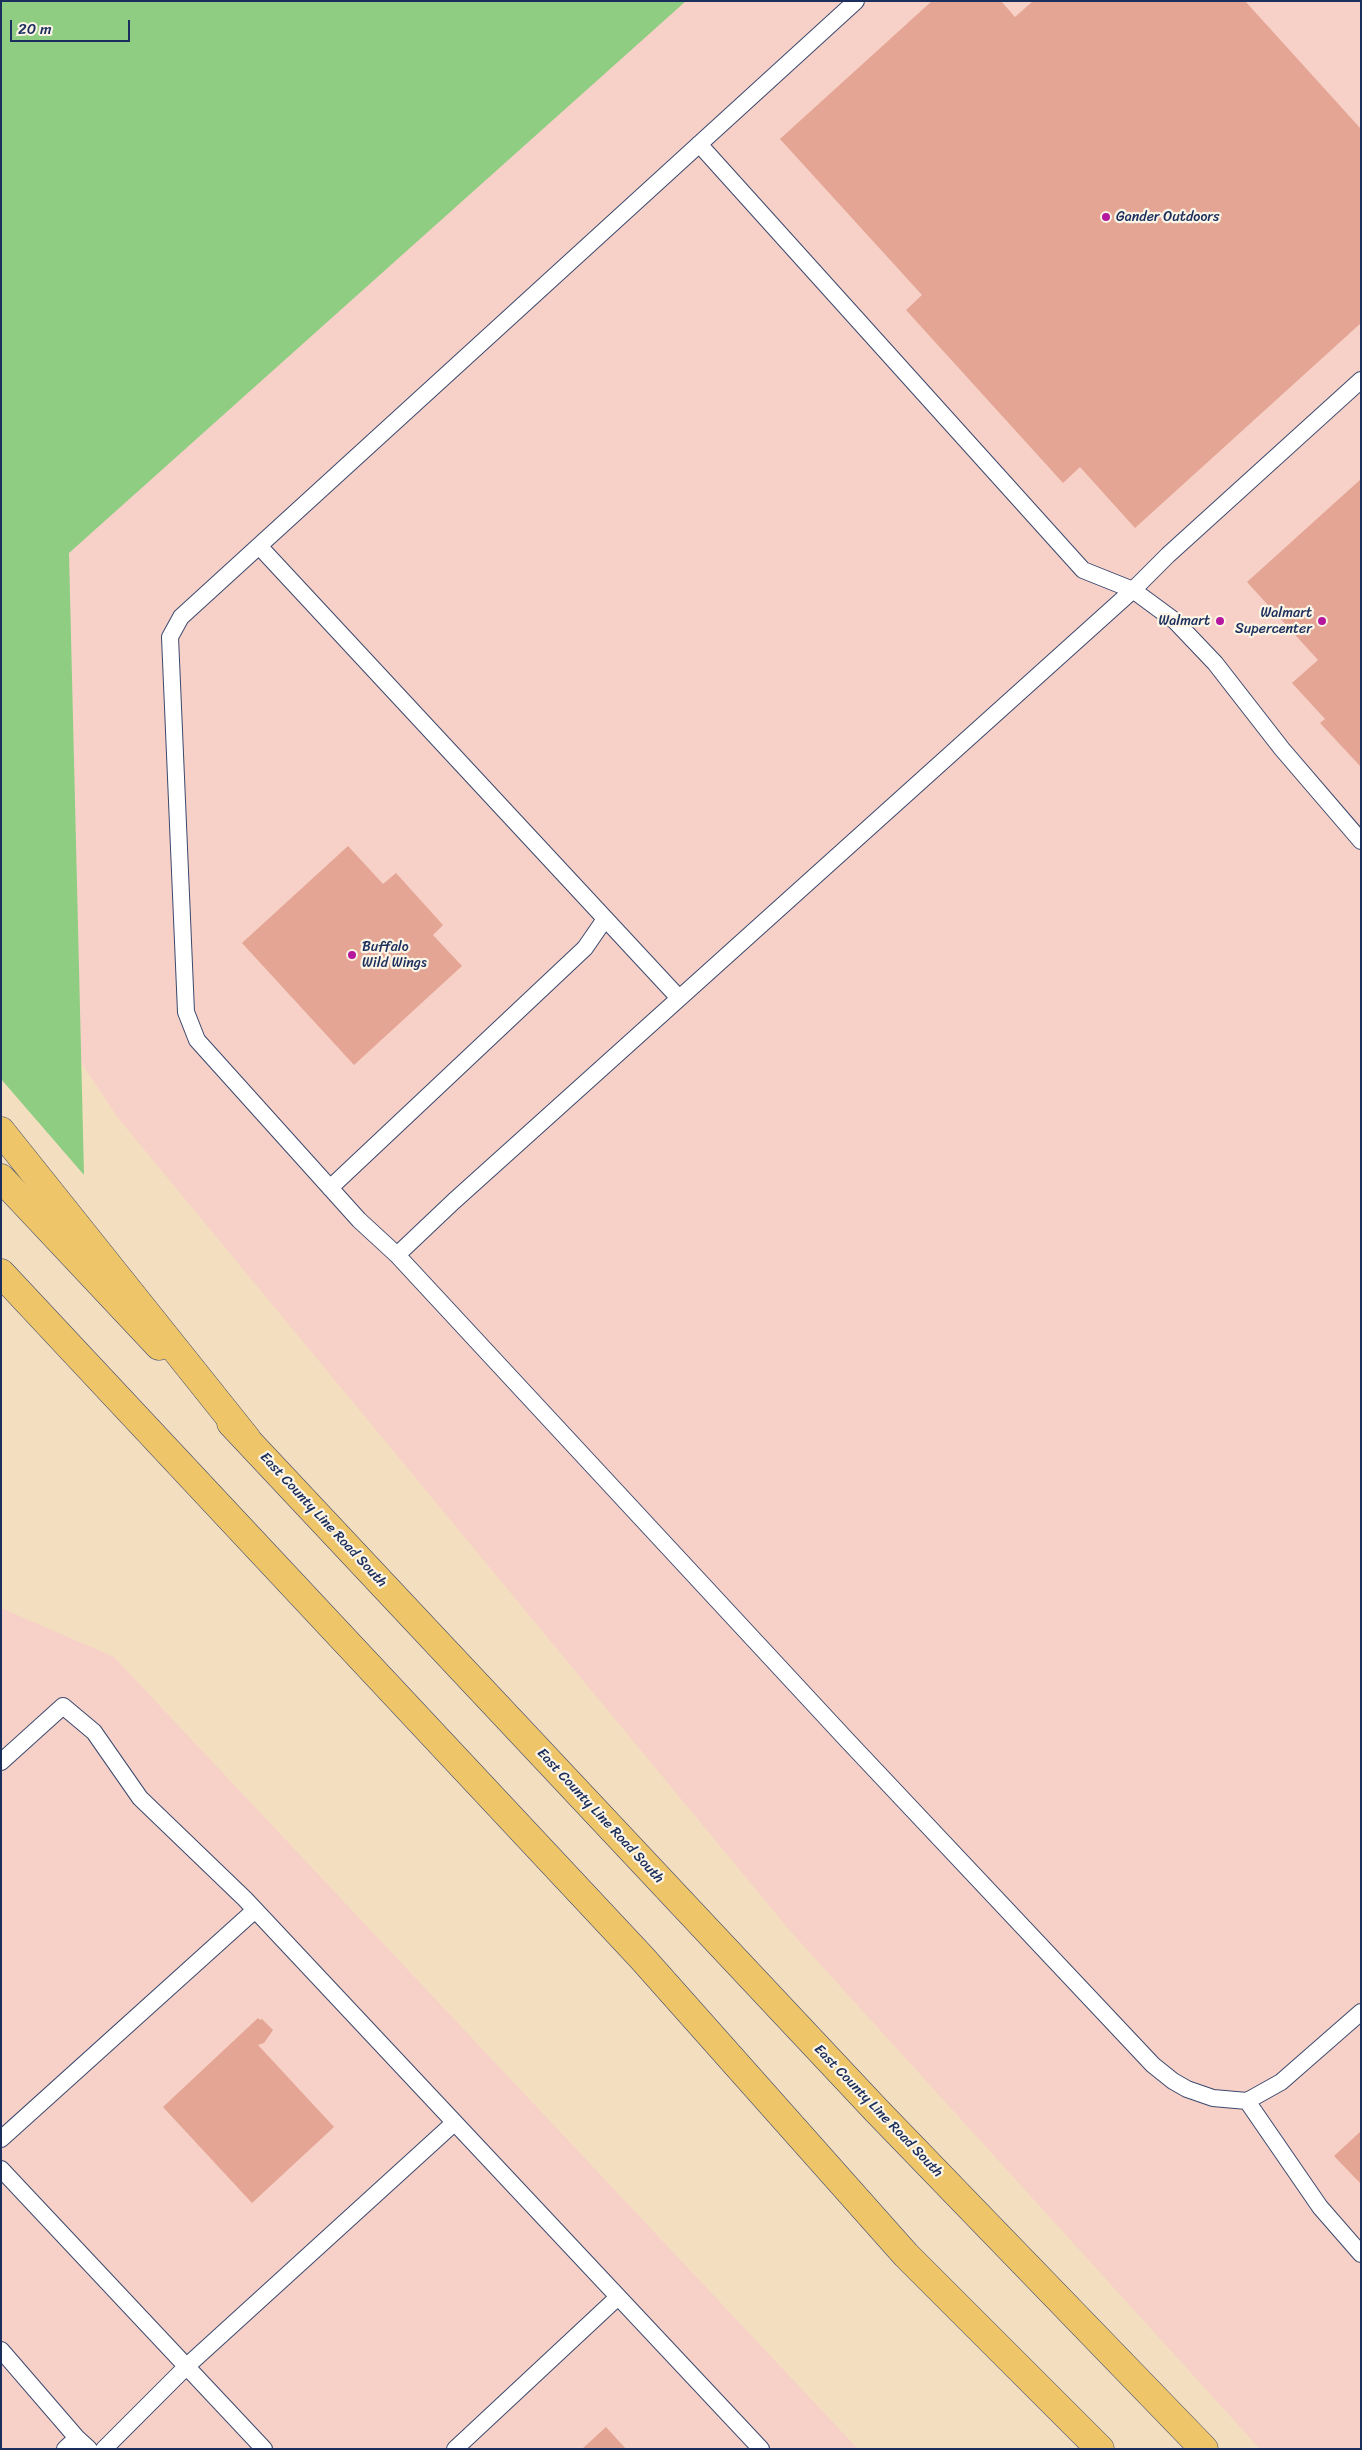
<!DOCTYPE html>
<html>
<head>
<meta charset="utf-8">
<style>
	body { margin:0 }
	#map { position:relative; width:1362px; height:2450px; overflow:hidden; background:#f3dec0; font-family:Sriracha,sans-serif }
	canvas { display:block }
	.frame { position:absolute; inset:0; border:2px solid #1b2f5e; pointer-events:none }
	.scale { position:absolute; left:10px; top:20px; width:120px; height:22px; box-sizing:border-box; border:2px solid #1b2f5e; border-top:0; padding-left:6px; font-size:15px; line-height:18px; white-space:nowrap; color:#1b2f5e; -webkit-text-stroke:4px #fcf5e5; paint-order:stroke }
</style>
</head>
<body>
<div id="map">
<canvas width="1362" height="2450"></canvas>
<div class="frame"></div>
<div class="scale">20 m</div>
</div>
<script>
const ctx = document.querySelector('canvas').getContext('2d');
ctx.lineJoin = 'round';
function fill(path, color) {
  ctx.fillStyle = color;
  ctx.fill(path, 'evenodd');
}
function shape(rows) {
  const path = new Path2D();
  for (const r of rows) {
    path.moveTo(r[0], r[1]);
    for (let i = 2; i < r.length; i += 2) path.lineTo(r[i], r[i + 1]);
  }
  return path;
}
function strokePath(path, color, width, dash) {
  ctx.strokeStyle = color;
  ctx.lineWidth = width;
  ctx.lineCap = dash ? 'butt' : 'round';
  ctx.setLineDash(dash || []);
  ctx.stroke(path);
}
function write(font, color, halo, rows, align = 'center') {
  ctx.font = font + ' Sriracha,sans-serif';
  ctx.lineWidth = 4.5;
  ctx.setLineDash([]);
  ctx.textBaseline = 'middle';
  ctx.strokeStyle = halo;
  ctx.fillStyle = color;
  for (const [text, x, y, turn = 0] of rows) {
    ctx.save();
    ctx.translate(x, y);
    ctx.rotate((+turn || 0) * Math.PI / 180);
    ctx.textAlign = isNaN(turn) ? turn : align;
    if (halo) ctx.strokeText(text, 0, 0);
    ctx.fillText(text, 0, 0);
    ctx.restore();
  }
}
fill(shape([
	[1,1,1361,1,1361,2449,1260,2449,791,1932,118,1118,1,942],
	[1,1608,114,1657,858,2449,1,2449]
]), '#f7d1c7');
fill(shape([
	[1,1,686,1,69,553,84,1175,1,1079]
]), '#8fcd83');
fill(shape([
	[932,1,1001,1,1015,17,1033,1,1245,1,1361,129,1361,323,1135,528,1080,467,1063,483,906,310,922,295,780,139],
	[1361,479,1361,767,1320,723,1325,719,1292,683,1318,660,1247,582],
	[348,846,383,884,396,873,443,925,433,935,462,966,354,1065,242,943],
	[258,2018,260,2020,262,2019,273,2030,264,2043,258,2045,334,2127,252,2203,163,2107],
	[1361,2131,1361,2184,1334,2156],
	[606,2427,626,2449,582,2449]
]), '#e4a595');
const lane = shape([
	[699,144,1083,570,1133,590,1175,621,1215,663,1282,749,1361,841],
	[1361,380,1168,555,1133,590,454,1201,397,1255,846,1739,1153,2065,1173,2081,1187,2089,1213,2098,1247,2101,1281,2082,1361,2012],
	[259,546,679,998],
	[330,1188,585,948,605,919],
	[397,1255,359,1220,197,1040,186,1012,170,637,181,617,856,1],
	[1,1762,63,1706,94,1732,140,1798,245,1899,761,2449],
	[1247,2101,1320,2207,1361,2254],
	[1,2139,255,1910],
	[1,2169,264,2449],
	[1,2350,77,2438],
	[65,2449,77,2438,89,2449],
	[104,2449,187,2366,454,2123],
	[455,2449,618,2297]
]);
const primary = shape([
	[1,1178,159,1346],
	[1,1273,642,1958,906,2255,1100,2449],
	[231,1423,877,2111,1204,2449]
]);
const highway = shape([
	[1,1131,247,1439]
]);
strokePath(lane, '#3b496d', 18);
strokePath(primary, '#3b496d', 29);
strokePath(highway, '#3b496d', 29);
strokePath(lane, '#fff', 16);
strokePath(primary, '#eec569', 28);
strokePath(highway, '#eec569', 28);
for (const [x, y, r, color] of [
	[1106,217,5,"#b5179e"],
	[1220,621,5,"#b5179e"],
	[1322,621,5,"#b5179e"],
	[352,955,5,"#b5179e"]
]) {
  const dot = new Path2D();
  dot.arc(x, y, r, 0, 2 * Math.PI);
  ctx.fillStyle = color;
  ctx.fill(dot);
  strokePath(dot, '#fcf5e5', 2);
}
write('14px', '#1b2f5e', '#fcf5e5', [
	["Gander Outdoors",1116,217],
	["Walmart",1312,613,"right"],
	["Supercenter",1312,629,"right"],
	["Walmart",1210,621,"right"],
	["Buffalo",362,947],
	["Wild Wings",362,963]
], 'left');
write('14px', '#1b2f5e', '#fcf5e5', [
	["East County Line Road South",323,1520,47],
	["East County Line Road South",600,1816,47],
	["East County Line Road South",878,2111,46]
]);
</script>
</body>
</html>
